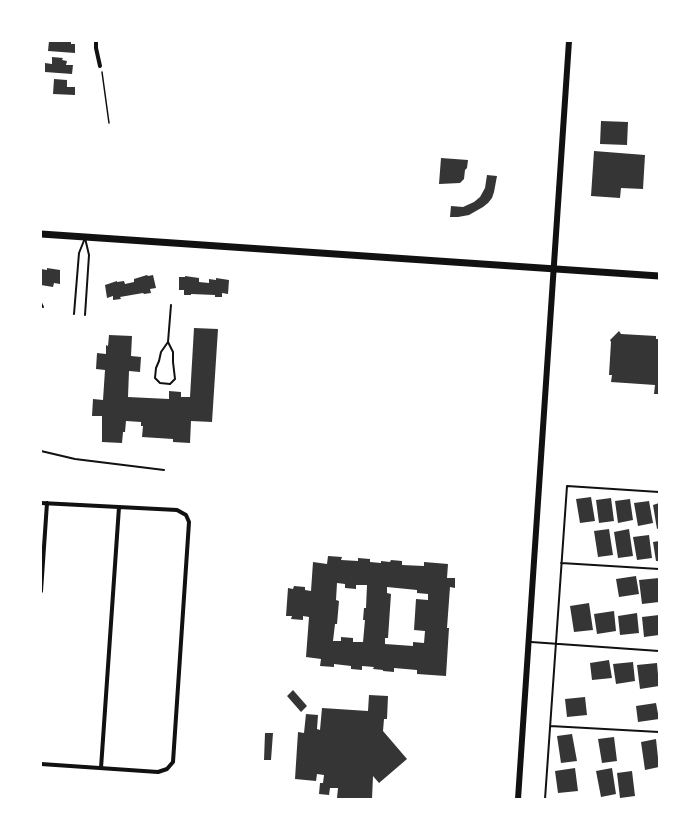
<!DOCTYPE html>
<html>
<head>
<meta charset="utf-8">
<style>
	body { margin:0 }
	#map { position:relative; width:700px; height:840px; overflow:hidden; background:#fff; font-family:"Roboto Condensed",sans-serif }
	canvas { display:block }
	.frame { position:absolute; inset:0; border:42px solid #fff; pointer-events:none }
</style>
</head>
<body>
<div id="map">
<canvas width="700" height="840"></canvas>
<div class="frame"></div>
</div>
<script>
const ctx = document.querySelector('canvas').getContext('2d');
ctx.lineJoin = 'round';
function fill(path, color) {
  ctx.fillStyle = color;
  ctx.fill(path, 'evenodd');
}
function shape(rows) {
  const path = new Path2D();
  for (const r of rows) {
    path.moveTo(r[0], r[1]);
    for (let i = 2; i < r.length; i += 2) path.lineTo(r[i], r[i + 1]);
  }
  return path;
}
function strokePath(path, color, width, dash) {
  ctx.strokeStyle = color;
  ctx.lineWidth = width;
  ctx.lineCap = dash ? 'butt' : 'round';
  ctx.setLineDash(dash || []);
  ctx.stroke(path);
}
fill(shape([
	[49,41,71,41,71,44,75,44,75,53,48,51],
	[52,57,63,58,62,60,67,61,66,65,73,65,72,74,45,72,45,63,52,64],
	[54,79,67,80,67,87,75,87,75,95,53,94],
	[601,121,628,122,627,145,600,144],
	[594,151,645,155,643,189,621,188,620,198,591,196],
	[441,158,468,160,467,168,465,170,464,179,460,183,439,184],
	[487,175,497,176,494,192,492,198,488,203,483,207,469,215,458,217,450,217,451,206,463,207,474,202,480,197,485,188],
	[47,268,60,270,60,284,54,283,53,287,41,285,41,269,47,270],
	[147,275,148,276,153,275,156,288,150,289,151,293,144,294,143,293,120,297,121,299,113,300,113,296,107,298,105,285,117,281,117,282,124,281,125,284,134,282,134,279],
	[185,276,199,278,199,282,209,283,209,279,216,280,216,278,229,280,228,294,222,293,222,297,215,297,215,295,191,294,191,295,184,295,184,290,179,290,179,277,185,277],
	[194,328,218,329,212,422,191,421,190,443,173,442,173,439,142,437,143,426,141,426,141,422,126,421,125,432,123,432,122,443,102,442,102,416,92,416,93,399,103,400,105,370,96,369,97,353,106,354,106,345,108,346,109,335,132,336,131,356,141,357,140,372,129,371,128,397,169,399,169,391,181,392,181,397,190,397],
	[619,331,621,334,656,336,656,339,659,339,659,394,654,394,655,385,611,382,612,375,609,375,611,342,610,340],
	[591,497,595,521,580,523,576,499],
	[611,498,614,521,599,523,596,500],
	[630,499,633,520,618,523,615,501],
	[649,501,653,523,638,526,634,503],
	[659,503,659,528,657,529,653,505],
	[609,529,613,555,598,557,594,531],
	[629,529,633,556,618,558,614,532],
	[649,535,652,558,637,560,633,537],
	[659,541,659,561,656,561,653,542],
	[328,556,342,557,341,560,358,561,358,558,370,559,370,562,381,563,381,561,390,562,391,560,402,561,402,565,424,566,424,562,448,564,447,578,455,578,455,588,450,587,447,628,449,628,446,676,417,674,417,670,394,668,394,672,383,671,383,670,373,669,374,667,362,666,362,670,351,669,351,666,334,664,334,667,320,666,321,659,306,657,309,617,303,616,303,620,291,619,292,616,286,616,288,588,293,589,294,586,305,587,305,590,311,591,313,562,327,564],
	[337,583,345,584,345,588,356,589,356,585,367,585,366,608,364,608,363,620,365,620,363,642,353,642,353,638,341,637,341,641,333,641,335,624,337,624,339,601,336,600],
	[387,587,417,590,417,593,428,594,428,600,416,599,414,630,425,631,424,643,413,642,413,646,385,644,385,638,388,638,391,594,387,593],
	[636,576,639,594,619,597,616,579],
	[659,578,659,602,642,604,639,580],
	[589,603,593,630,574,632,570,606],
	[614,611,616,631,597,634,594,614],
	[637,613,639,633,620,635,618,616],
	[659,615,659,635,644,637,642,617],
	[609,660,612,678,592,680,590,663],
	[633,662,635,681,616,684,613,664],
	[657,663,659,686,640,689,637,665],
	[293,690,307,706,301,712,287,696],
	[369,695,388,696,387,719,384,719,383,731,407,759,379,783,373,776,372,799,337,798,338,788,330,788,329,795,319,794,320,783,323,783,324,775,317,774,316,781,295,779,298,732,304,733,306,714,318,715,317,729,320,730,322,708,368,711],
	[585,697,587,715,567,717,565,699],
	[656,703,659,719,638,722,636,706],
	[265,733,273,733,271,760,264,760],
	[572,734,577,761,561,763,557,736],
	[614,737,617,761,602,763,598,739],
	[656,739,659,767,645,770,641,742],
	[575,768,578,791,558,793,555,771],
	[612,768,616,794,601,797,596,771],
	[632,771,635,796,620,798,617,773]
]), '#353535');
strokePath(shape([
	[102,72,109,123]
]), '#111', 1.5);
strokePath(shape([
	[41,303,43,307],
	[74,314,79,253,85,238],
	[85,315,89,255,85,238],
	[168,342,173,352,173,362,175,379,170,384,160,383,155,378,156,368,159,361,161,352,168,342,171,305],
	[41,451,75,459,164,470],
	[561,563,659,569],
	[531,642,659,651],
	[550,726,659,732],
	[545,799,567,486,659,492]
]), '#111', 2);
strokePath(shape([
	[96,41,96,48,100,66],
	[41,503,177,510,186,515,189,522,173,762,167,769,158,772,41,764],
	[41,591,47,503],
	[101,768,119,507]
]), '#111', 4);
strokePath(shape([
	[518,799,569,41]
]), '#111', 6);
strokePath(shape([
	[41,234,659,276]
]), '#111', 7);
</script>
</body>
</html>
